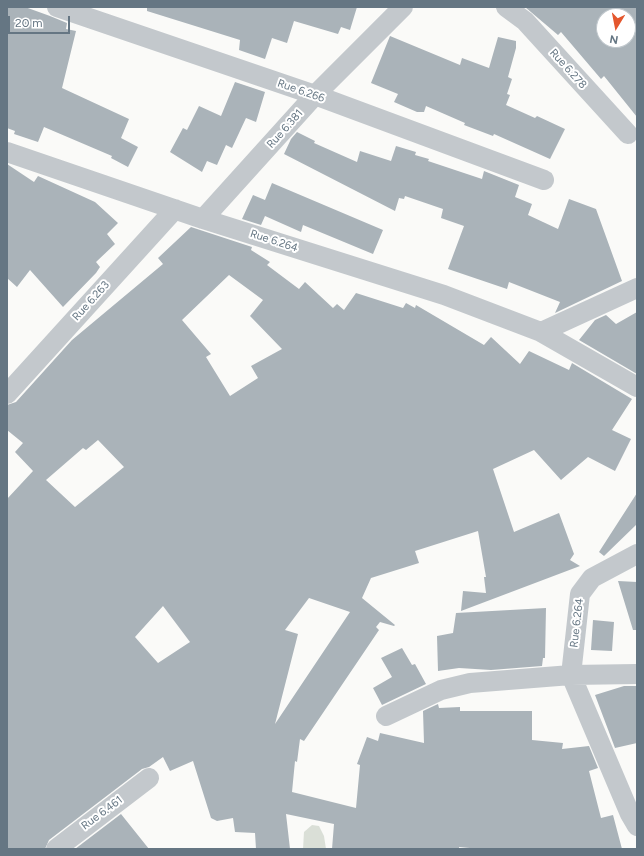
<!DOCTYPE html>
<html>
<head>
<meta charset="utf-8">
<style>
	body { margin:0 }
	#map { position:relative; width:644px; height:856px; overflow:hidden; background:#fafaf8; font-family:Figtree,sans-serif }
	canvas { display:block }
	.frame { position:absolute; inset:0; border:8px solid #657683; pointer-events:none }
	.north { position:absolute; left:596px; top:8px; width:40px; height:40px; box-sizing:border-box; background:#fff; border:1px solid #c1c8cd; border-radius:50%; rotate:190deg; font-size:11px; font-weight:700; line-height:16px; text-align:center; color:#657683 }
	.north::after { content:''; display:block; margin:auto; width:14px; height:18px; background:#e4572e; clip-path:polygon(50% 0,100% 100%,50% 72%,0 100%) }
	.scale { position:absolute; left:8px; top:16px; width:62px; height:18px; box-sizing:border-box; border:2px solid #657683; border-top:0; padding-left:5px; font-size:12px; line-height:14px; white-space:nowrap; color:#657683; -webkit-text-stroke:3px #fff; paint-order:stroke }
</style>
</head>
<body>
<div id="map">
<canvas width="644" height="856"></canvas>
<div class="frame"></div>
<div class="north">N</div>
<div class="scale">20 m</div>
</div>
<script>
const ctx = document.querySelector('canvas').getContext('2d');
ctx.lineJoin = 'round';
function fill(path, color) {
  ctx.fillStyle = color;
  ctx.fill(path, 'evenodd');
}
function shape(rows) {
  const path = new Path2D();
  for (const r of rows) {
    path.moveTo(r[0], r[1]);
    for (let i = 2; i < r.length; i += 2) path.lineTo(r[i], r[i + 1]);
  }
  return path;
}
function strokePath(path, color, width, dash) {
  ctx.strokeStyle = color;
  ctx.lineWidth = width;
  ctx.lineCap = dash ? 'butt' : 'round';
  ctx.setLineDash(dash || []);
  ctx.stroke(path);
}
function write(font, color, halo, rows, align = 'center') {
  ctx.font = font + ' Figtree,sans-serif';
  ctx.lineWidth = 4;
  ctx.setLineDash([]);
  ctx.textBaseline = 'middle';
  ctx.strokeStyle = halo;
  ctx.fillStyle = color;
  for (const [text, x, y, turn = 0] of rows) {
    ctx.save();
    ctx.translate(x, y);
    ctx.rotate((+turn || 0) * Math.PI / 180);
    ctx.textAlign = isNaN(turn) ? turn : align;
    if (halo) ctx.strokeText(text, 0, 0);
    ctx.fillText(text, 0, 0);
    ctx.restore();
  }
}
fill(shape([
	[312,825,319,826,324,836,326,849,303,849,304,832]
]), '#dadfd7');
fill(shape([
	[7,7,25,7,50,16,67,23,66,29,76,31,62,88,129,119,121,138,138,147,128,167,111,158,112,156,44,127,38,142,14,134,15,131,7,128],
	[147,7,357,7,350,30,341,27,338,34,294,21,287,43,272,38,265,59,239,50,240,40,147,11],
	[525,7,637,7,637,117,604,76,601,79,561,32,558,35],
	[604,16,628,16,628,40,604,40],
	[390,36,460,65,462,58,489,68,498,37,516,41,516,48,508,77,512,79,507,94,510,95,506,105,535,118,537,116,565,129,550,159,494,134,493,136,464,125,465,123,426,106,424,112,417,112,394,102,398,94,371,83],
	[235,82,265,92,256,122,246,118,232,148,226,145,217,165,207,161,202,172,170,152,183,128,187,130,199,106,221,116],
	[297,132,315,141,314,143,357,162,360,151,391,161,396,146,416,152,415,155,429,159,428,161,482,179,484,171,519,185,515,197,532,204,528,215,558,229,569,199,596,209,622,281,555,313,560,302,509,282,507,289,448,269,464,226,441,218,443,209,405,196,404,199,399,198,395,211,284,154,291,139],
	[7,164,34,182,38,176,95,202,118,223,107,234,115,244,96,262,100,267,96,273,63,307,30,270,17,287,7,278],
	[272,183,383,230,373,254,303,225,301,232,265,216,261,225,242,219,253,195,265,200],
	[191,227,252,247,251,250,270,262,267,265,299,289,305,282,333,308,337,304,344,310,356,293,403,308,406,303,415,308,416,305,484,345,491,337,520,364,529,351,569,370,572,363,632,399,612,430,631,439,615,471,588,457,561,480,534,450,493,469,514,532,559,513,574,554,570,560,580,566,461,611,463,591,486,593,484,577,486,577,478,531,415,551,419,563,371,578,362,598,395,625,394,626,380,622,376,627,379,630,304,741,300,739,297,762,295,761,292,792,356,808,360,765,357,764,367,737,378,741,380,733,424,743,423,711,438,704,439,708,460,707,460,711,532,711,532,740,563,743,562,749,589,746,598,768,589,771,601,818,613,815,622,849,480,849,459,847,459,849,332,849,334,824,286,814,290,849,256,849,255,833,235,832,233,818,217,821,211,818,193,761,170,771,163,757,149,767,142,769,49,840,45,849,7,849,7,499,33,471,15,452,23,443,7,430,7,405,16,402,72,340,163,264,158,258],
	[229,275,263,300,250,316,282,349,251,366,258,378,230,396,206,357,211,354,182,320],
	[98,440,124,467,75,507,46,480,83,448,86,450],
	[309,598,350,612,275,724,298,634,285,630],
	[163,606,190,642,158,663,135,637],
	[637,312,637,374,579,340,595,320,606,315,616,324],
	[637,493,637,524,604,556,599,552],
	[618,581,637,582,637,630,633,630],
	[546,608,545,658,543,658,542,666,491,670,459,668,438,671,437,636,453,633,456,613],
	[593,620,614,622,612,651,591,650],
	[402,648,412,665,415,664,426,684,382,705,373,688,392,677,381,658],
	[624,686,637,686,637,743,615,748,595,695],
	[121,814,149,849,75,849]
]), '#aab3b9');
strokePath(shape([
	[57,7,315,95,544,180],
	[506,7,525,21,628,134],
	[7,152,203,219,444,295,541,332,637,387],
	[203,219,315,95,403,7],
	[541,332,637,288],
	[7,394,175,209],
	[637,554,592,578,580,594,571,675,630,814,637,826],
	[386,716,441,690,470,683,571,675,637,674],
	[56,849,149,778]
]), '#c3c8cc', 20);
write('11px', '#657683', '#fff', [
	["Rue 6.278",568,69,48],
	["Rue 6.266",301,91,19],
	["Rue 6.381",285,129,-48],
	["Rue 6.264",274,241,18],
	["Rue 6.263",91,301,-48],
	["Rue 6.264",577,623,-83],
	["Rue 6.461",102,813,-37]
]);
</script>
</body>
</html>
